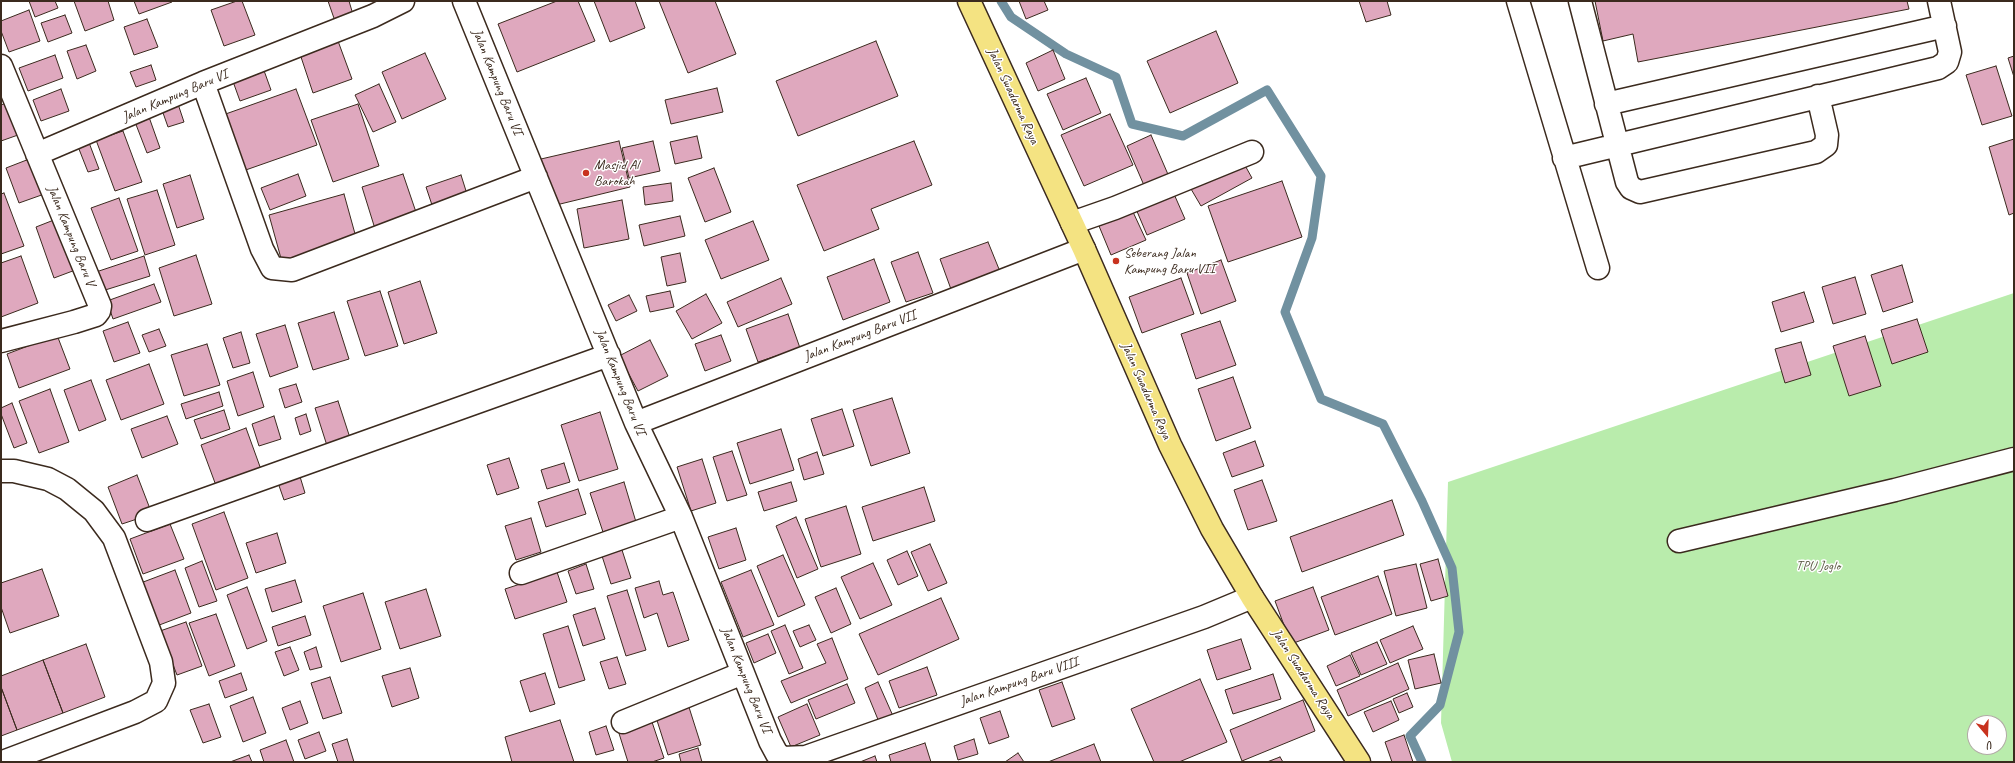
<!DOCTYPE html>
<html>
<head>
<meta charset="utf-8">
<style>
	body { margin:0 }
	#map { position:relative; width:2015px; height:763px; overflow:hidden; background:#fff; font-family:Caveat,sans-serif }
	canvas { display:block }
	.frame { position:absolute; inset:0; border:2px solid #3b2a1e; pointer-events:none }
	.north { position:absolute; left:1967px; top:715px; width:40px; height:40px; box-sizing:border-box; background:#fff; border:1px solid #b1aaa5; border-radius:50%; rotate:161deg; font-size:11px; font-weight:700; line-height:16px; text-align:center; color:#3b2a1e }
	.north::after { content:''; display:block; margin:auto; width:14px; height:18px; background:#c8321e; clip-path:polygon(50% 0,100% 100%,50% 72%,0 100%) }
</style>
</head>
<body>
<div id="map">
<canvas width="2015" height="763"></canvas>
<div class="frame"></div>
<div class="north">U</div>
</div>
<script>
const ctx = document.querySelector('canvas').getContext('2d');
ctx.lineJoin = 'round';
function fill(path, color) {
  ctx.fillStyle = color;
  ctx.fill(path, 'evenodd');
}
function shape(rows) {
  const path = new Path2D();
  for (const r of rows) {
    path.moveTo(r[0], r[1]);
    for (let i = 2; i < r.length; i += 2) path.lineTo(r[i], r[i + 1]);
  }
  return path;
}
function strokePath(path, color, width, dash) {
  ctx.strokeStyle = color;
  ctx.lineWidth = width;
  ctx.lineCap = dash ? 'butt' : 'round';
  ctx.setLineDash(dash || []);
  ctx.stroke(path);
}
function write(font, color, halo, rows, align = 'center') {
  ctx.font = font + ' Caveat,sans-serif';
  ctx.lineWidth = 3;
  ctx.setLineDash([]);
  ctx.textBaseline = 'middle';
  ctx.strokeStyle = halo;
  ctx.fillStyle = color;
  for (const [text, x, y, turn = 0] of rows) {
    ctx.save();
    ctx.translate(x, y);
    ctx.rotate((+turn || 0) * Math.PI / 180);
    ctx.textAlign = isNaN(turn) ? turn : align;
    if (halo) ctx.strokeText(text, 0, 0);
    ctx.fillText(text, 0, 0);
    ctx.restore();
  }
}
fill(shape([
	[2014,293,2014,762,1452,762,1441,723,1448,482],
	[1975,723,1999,723,1999,747,1975,747]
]), '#b9ecac');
strokePath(shape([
	[1001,1,1011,17,1066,54,1116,77,1132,124,1183,136,1267,90,1321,176,1312,238,1285,312,1321,399,1383,424,1422,501,1452,568,1459,632,1440,705,1410,736,1422,762]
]), '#7191a0', 9);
const building = shape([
	[29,1,55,1,58,8,35,17,29,1],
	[74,1,108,1,114,20,85,31,74,1],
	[134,1,171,1,172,2,139,14,134,1],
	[237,1,242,1,255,35,224,46,211,10,237,1],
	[328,1,349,1,354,18,336,24,328,1],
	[557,1,578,1,595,41,517,72,498,24,557,1],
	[594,1,635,1,645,28,610,42,594,1],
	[659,1,715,1,736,54,688,73,659,1],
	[1019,1,1044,1,1048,10,1026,19,1019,1],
	[1359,1,1387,1,1391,15,1366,22,1359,1],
	[1595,1,1907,1,1909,9,1638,62,1633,34,1603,41,1595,1],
	[29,10,40,41,9,52,1,31,1,21,29,10],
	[65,15,72,33,48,42,41,23,65,15],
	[147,19,158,47,134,55,124,27,147,19],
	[1216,31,1238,83,1170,113,1147,61,1216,31],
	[338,41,352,79,313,93,300,54,338,41],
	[876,41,898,96,798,136,776,81,876,41],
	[86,45,96,71,77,79,67,51,86,45],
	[1053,50,1065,79,1038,91,1026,63,1053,50],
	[425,53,446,99,402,119,382,72,425,53],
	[55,55,63,78,28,91,19,68,55,55],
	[2014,56,2014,77,2008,58,2014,56],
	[151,65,156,80,136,87,130,72,151,65],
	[262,65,271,90,240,101,231,76,262,65],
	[1996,66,2012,116,1982,125,1966,75,1996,66],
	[1086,78,1101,113,1063,130,1047,94,1086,78],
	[379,84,396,122,373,132,355,95,379,84],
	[717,88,723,112,671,124,665,100,717,88],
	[61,89,69,111,41,121,33,100,61,89],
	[296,89,317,145,240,172,220,116,296,89],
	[6,103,18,135,1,141,1,105,6,103],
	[178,104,184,122,168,127,162,110,178,104],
	[358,104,379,166,333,182,311,120,358,104],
	[1110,114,1133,165,1084,186,1061,135,1110,114],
	[149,117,160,148,147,153,135,122,149,117],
	[123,131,142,182,115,191,96,140,123,131],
	[1151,135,1170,179,1146,190,1127,146,1151,135],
	[697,136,702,158,675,164,670,142,697,136],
	[2014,139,2014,213,2009,215,1989,147,2014,139],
	[88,140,99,169,88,172,77,144,88,140],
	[619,141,630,187,552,206,541,159,619,141],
	[653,141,660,171,629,178,622,148,653,141],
	[914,141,932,185,871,209,879,229,824,251,797,185,914,141],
	[37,156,50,192,19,203,6,168,37,156],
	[1242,160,1252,178,1201,206,1191,189,1242,160],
	[714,168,731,212,705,222,688,178,714,168],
	[298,174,306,196,270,210,261,188,298,174],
	[403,174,418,218,376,232,362,187,403,174],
	[190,175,204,219,177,228,163,184,190,175],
	[461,175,467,194,432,205,426,187,461,175],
	[1282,181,1302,237,1228,262,1208,206,1282,181],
	[671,183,673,201,645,205,643,187,671,183],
	[157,190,175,245,145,255,127,199,157,190],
	[4,193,24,246,1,254,1,194,4,193],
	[344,194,357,241,282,262,269,215,344,194],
	[1174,194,1185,219,1147,235,1136,209,1174,194],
	[119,198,138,251,111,260,91,208,119,198],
	[622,200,629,239,584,248,577,209,622,200],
	[1133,212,1146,240,1111,255,1099,226,1133,212],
	[680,216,685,236,644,246,639,225,680,216],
	[59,218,78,269,54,278,36,227,59,218],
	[753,221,769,260,721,279,705,240,753,221],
	[988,242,1001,274,952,292,940,259,988,242],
	[918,252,933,293,906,302,891,262,918,252],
	[680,253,686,282,667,286,661,257,680,253],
	[196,255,212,304,174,316,159,268,196,255],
	[21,256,38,303,1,317,1,263,21,256],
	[144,256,150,276,102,291,96,272,144,256],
	[874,259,890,302,843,320,827,277,874,259],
	[1221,260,1236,301,1201,314,1187,273,1221,260],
	[1902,265,1913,302,1883,312,1871,275,1902,265],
	[1855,277,1866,314,1833,324,1822,287,1855,277],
	[781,278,792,304,738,327,727,302,781,278],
	[1181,278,1194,314,1142,333,1129,297,1181,278],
	[420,281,437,333,404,344,388,292,420,281],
	[154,284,161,302,113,319,107,301,154,284],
	[380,291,398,346,365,356,347,301,380,291],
	[670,291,674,307,650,312,646,296,670,291],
	[1804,292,1814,322,1781,332,1772,302,1804,292],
	[706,294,722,323,692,339,676,311,706,294],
	[629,295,637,311,616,321,608,305,629,295],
	[334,312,349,359,313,370,298,323,334,312],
	[788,314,800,348,758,362,746,329,788,314],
	[1917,319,1928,352,1892,364,1881,330,1917,319],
	[1220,321,1236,365,1196,379,1181,334,1220,321],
	[128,322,140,353,114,362,103,331,128,322],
	[285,325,298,367,270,377,256,334,285,325],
	[159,329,166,346,149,352,142,335,159,329],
	[241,332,250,363,233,368,223,338,241,332],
	[57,335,70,369,19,388,7,354,57,335],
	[721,335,731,361,705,371,695,344,721,335],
	[1865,336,1881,386,1849,396,1833,346,1865,336],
	[650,340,668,376,638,391,619,356,650,340],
	[1801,342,1811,375,1785,383,1775,349,1801,342],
	[207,344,220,385,184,396,171,355,207,344],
	[149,364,164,404,121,420,106,380,149,364],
	[253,372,264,407,238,416,227,381,253,372],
	[1233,377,1251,428,1216,441,1198,389,1233,377],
	[91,380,106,420,79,431,64,390,91,380],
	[296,384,302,402,285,408,279,389,296,384],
	[50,389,69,442,39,453,19,401,50,389],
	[219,392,223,406,186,419,181,404,219,392],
	[892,398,910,453,871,466,853,410,892,398],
	[338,401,352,444,329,452,315,408,338,401],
	[12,403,27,443,14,448,1,414,1,408,12,403],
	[842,409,854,446,823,456,811,419,842,409],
	[224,410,230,429,201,439,194,420,224,410],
	[600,412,618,469,579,481,561,425,600,412],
	[306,414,311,431,300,435,295,418,306,414],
	[167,416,178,444,142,458,131,429,167,416],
	[274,416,281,439,259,446,252,424,274,416],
	[246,428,263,475,218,491,201,445,246,428],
	[781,429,794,470,750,484,737,443,781,429],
	[1255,441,1264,466,1232,477,1223,453,1255,441],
	[732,451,747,495,727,501,713,457,732,451],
	[817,452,824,474,804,480,798,459,817,452],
	[509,458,519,488,497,495,487,465,509,458],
	[702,459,716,503,691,511,677,467,702,459],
	[564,463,570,482,547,489,541,470,564,463],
	[298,470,305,493,284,500,276,477,298,470],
	[137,475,152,514,122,524,108,487,137,475],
	[1262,480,1277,521,1248,530,1234,490,1262,480],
	[624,482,636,522,603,532,590,493,624,482],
	[791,482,797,501,764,511,758,492,791,482],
	[924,487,935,521,873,541,862,507,924,487],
	[578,489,586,514,546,527,538,502,578,489],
	[1392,500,1404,535,1302,572,1290,537,1392,500],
	[846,506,861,554,821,567,805,519,846,506],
	[224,512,248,578,216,590,192,524,224,512],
	[796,517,818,569,797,578,776,526,796,517],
	[531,518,541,552,516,560,505,526,531,518],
	[170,524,184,559,143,574,130,539,170,524],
	[736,528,746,560,719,569,708,537,736,528],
	[277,533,286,563,256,573,246,543,277,533],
	[930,544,947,583,928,591,911,552,930,544],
	[622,550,631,578,611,584,602,556,622,550],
	[907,551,918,576,898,585,887,560,907,551],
	[783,555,805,605,778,617,757,566,783,555],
	[1438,559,1448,596,1431,601,1420,564,1438,559],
	[202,561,217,601,199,607,185,568,202,561],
	[873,563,892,605,860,619,841,577,873,563],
	[586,564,594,589,576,594,568,571,586,564],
	[1416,564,1427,608,1396,616,1384,571,1416,564],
	[42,569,59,616,10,633,1,607,1,583,42,569],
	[175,570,191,613,154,627,138,584,175,570],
	[751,570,774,625,743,637,721,582,751,570],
	[557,572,567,602,515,619,505,589,557,572],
	[1378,576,1392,614,1335,635,1321,597,1378,576],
	[295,580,302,602,272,612,265,589,295,580],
	[659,581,663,595,673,592,689,640,668,647,657,613,644,618,635,588,659,581],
	[247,587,267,641,247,649,227,595,247,587],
	[1313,587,1329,630,1291,644,1275,601,1313,587],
	[836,588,851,624,831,633,815,597,836,588],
	[426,589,441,636,400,649,385,602,426,589],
	[627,590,646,650,626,656,607,596,627,590],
	[363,593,381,649,341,662,323,606,363,593],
	[941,598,959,639,878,675,859,634,941,598],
	[595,608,605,639,583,646,573,615,595,608],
	[216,614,235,666,209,676,189,623,216,614],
	[305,616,311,635,278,646,272,627,305,616],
	[186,622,202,666,177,675,160,631,186,622],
	[785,625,803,668,789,674,771,631,785,625],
	[809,625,816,640,800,647,793,631,809,625],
	[568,626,585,680,559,688,543,634,568,626],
	[1413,626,1423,649,1390,663,1380,640,1413,626],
	[768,634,776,653,754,663,746,643,768,634],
	[832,638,848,679,791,703,781,681,826,663,817,644,832,638],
	[1241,639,1251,669,1217,680,1207,650,1241,639],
	[1377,642,1387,664,1361,675,1351,653,1377,642],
	[86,644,105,697,63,713,43,660,86,644],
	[290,647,299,670,284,676,275,652,290,647],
	[316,647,322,667,310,670,304,652,316,647],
	[1434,654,1441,683,1415,689,1408,660,1434,654],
	[1350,655,1360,676,1336,686,1327,666,1350,655],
	[617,657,626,684,609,689,600,662,617,657],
	[43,660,63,713,17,730,1,687,1,676,43,660],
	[1398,663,1409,689,1348,716,1337,690,1398,663],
	[927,667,937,695,899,708,889,681,927,667],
	[410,668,419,698,392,707,382,676,410,668],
	[241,673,247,690,225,698,219,681,241,673],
	[545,673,555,704,530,712,520,681,545,673],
	[1273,674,1281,699,1233,714,1225,690,1273,674],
	[330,677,342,713,323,719,311,683,330,677],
	[1200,679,1227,742,1179,762,1154,762,1131,709,1200,679],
	[878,682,893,716,879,722,865,688,878,682],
	[1062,682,1075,719,1052,727,1039,690,1062,682],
	[847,684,855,703,816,719,808,700,847,684],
	[1,687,17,730,1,736,1,687],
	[1407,693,1413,707,1399,713,1393,699,1407,693],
	[253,697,266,733,243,742,230,706,253,697],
	[1303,700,1315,731,1242,761,1230,730,1303,700],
	[300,701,308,723,290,730,282,708,300,701],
	[687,701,701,745,668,755,654,711,687,701],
	[1391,701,1399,720,1373,732,1364,712,1391,701],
	[209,704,221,737,203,743,190,710,209,704],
	[807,704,820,735,791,747,778,717,807,704],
	[1000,711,1009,737,989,744,980,718,1000,711],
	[650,716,664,758,652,762,628,762,617,727,650,716],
	[560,720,574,762,512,762,505,737,560,720],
	[606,726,614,750,596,755,589,732,606,726],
	[319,732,326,751,305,759,298,740,319,732],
	[1404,735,1413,762,1392,762,1385,742,1404,735],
	[347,739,354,762,338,762,332,744,347,739],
	[974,739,978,754,958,760,954,746,974,739],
	[286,740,294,762,264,762,260,750,286,740],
	[925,743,931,762,891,762,889,755,925,743],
	[1094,744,1101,762,1048,762,1094,744],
	[698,748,702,762,681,762,679,754,698,748],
	[1018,753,1024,762,1005,762,1018,753],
	[249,755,252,762,230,762,249,755],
	[875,756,877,762,860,762,875,756],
	[1280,757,1283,762,1267,762,1280,757]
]);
fill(building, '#dfa8be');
strokePath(building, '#3b2a1e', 1);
const minor = shape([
	[464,1,636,423,681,517,770,741,777,754,783,758,806,757,1204,617,1252,597],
	[1518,1,1598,268],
	[1580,1,1627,182,1631,188,1640,192,1816,152,1826,145,1827,135,1818,96],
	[1,66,100,306,99,311,96,315,74,322,1,341],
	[203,83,262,249,272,268,292,270,536,177],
	[1606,104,1945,26],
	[37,154,203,83,373,16,403,1],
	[1564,158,1938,68,1947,62,1950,52,1939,1],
	[1072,223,1115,208,1252,152],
	[636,423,1084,249],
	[1,471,14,471,48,479,67,489,94,511,114,538,161,662,164,683,156,701,135,712,3,762],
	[147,520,609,355],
	[1679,541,1895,490,2014,459],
	[521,573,681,517],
	[623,722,743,673]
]);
const major = shape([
	[969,1,1084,249,1170,445,1212,529,1252,597,1359,762]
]);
strokePath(minor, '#3b2a1e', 25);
strokePath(major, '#3b2a1e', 25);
strokePath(minor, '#fff', 22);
strokePath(major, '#f4e382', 22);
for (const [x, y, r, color] of [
	[586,173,4,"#c8321e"],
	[1116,261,4,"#c8321e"]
]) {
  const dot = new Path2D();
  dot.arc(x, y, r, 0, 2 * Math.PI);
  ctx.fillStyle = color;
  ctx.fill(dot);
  strokePath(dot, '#fff', 1.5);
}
write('14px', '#3b2a1e', '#fff', [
	["Jalan Kampung Baru VI",497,82,68],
	["Jalan Kampung Baru VI",175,96,-23],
	["Jalan Swadarma Raya",1013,96,65],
	["Jalan Kampung Baru V",71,236,68],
	["Jalan Kampung Baru VII",860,336,-21],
	["Jalan Kampung Baru VI",620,382,68],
	["Jalan Swadarma Raya",1146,391,66],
	["Jalan Swadarma Raya",1303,674,57],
	["Jalan Kampung Baru VI",746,680,68],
	["Jalan Kampung Baru VIII",1019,682,-19]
]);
write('14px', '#3b2a1e', '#fff', [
	["Masjid Al",594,165],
	["Barokah",594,181],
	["Seberang Jalan",1124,253],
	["Kampung Baru VII",1124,269]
], 'left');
write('14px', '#5a5a42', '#fff', [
	["TPU Joglo",1818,566]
]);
</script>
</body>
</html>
